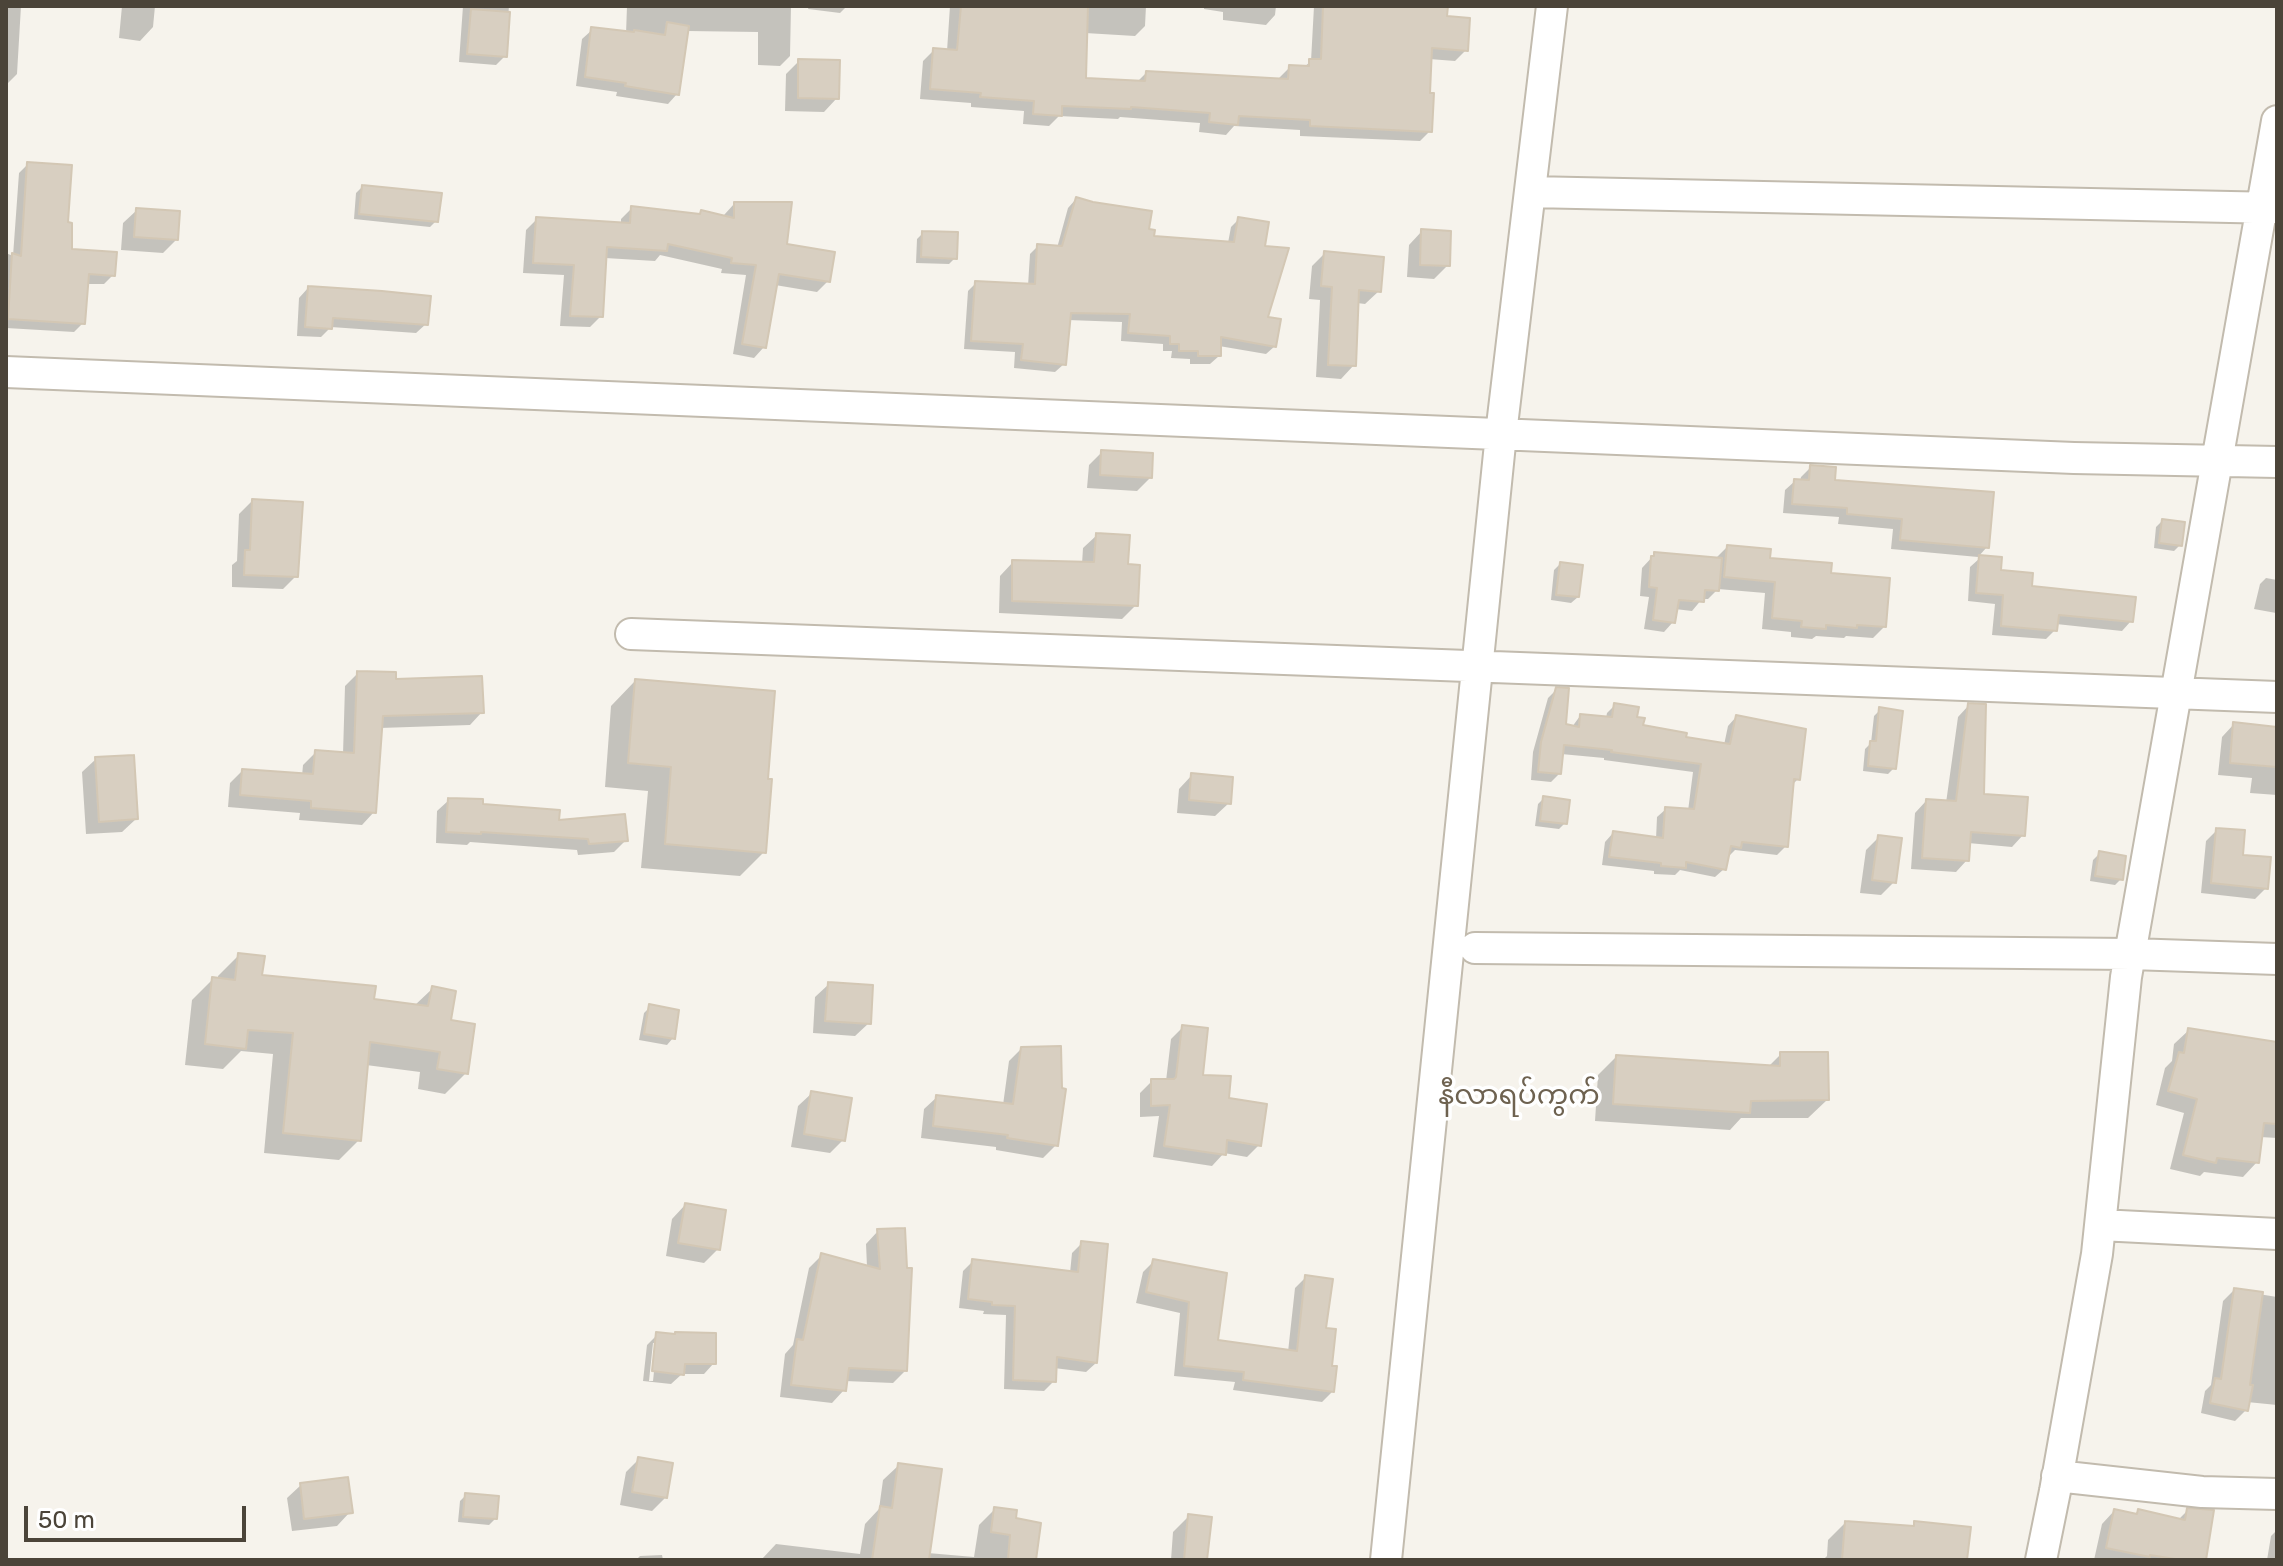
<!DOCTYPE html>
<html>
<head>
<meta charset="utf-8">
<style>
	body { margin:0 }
	#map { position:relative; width:2283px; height:1566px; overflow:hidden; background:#f6f3ec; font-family:Rubik,sans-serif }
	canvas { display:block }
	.frame { position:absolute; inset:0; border:8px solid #4b4439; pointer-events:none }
	.scale { position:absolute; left:24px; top:1506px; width:222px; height:36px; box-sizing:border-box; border:4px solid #4b4439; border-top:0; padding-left:10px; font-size:24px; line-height:28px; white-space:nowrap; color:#4b4439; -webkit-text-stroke:6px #fff; paint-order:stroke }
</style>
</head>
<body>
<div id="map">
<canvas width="2283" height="1566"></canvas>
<div class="frame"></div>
<div class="scale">50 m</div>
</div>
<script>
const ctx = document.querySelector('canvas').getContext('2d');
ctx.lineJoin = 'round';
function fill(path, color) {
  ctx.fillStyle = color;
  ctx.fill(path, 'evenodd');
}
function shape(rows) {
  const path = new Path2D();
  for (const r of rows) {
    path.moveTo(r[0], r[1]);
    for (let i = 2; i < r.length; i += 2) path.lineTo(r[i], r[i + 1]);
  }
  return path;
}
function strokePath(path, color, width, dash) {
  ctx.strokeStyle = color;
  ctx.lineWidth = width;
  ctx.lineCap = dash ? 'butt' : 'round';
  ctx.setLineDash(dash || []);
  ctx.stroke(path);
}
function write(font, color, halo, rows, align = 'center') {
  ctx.font = font + ' Rubik,"Noto Sans Myanmar",sans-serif';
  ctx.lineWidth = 7;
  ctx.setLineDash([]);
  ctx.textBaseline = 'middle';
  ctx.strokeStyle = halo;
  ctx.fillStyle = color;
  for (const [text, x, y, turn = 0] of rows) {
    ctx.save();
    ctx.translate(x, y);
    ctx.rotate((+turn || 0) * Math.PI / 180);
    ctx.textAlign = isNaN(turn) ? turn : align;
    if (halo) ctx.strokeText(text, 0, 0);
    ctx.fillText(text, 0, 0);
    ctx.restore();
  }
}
fill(shape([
	[6,6,21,6,17,74,6,85],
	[122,6,155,6,153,27,140,41,119,38],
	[463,6,509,6,505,56,496,65,459,62],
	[627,6,791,6,790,56,780,66,758,65,758,32,687,31,677,94,668,104,616,96,617,92,576,86,582,39,592,30,626,34],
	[809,6,847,6,840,13,808,9],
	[950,6,1146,6,1145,26,1135,36,1085,33,1084,80,1136,83,1146,73,1279,80,1279,78,1290,67,1303,68,1311,61,1314,6,1446,6,1445,18,1466,50,1455,61,1429,59,1430,131,1420,141,1300,136,1300,130,1234,126,1226,135,1199,132,1200,123,1120,117,1118,119,1059,116,1049,126,1023,124,1024,111,971,107,971,103,920,99,923,61,934,50,947,51],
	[1204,6,1276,6,1275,15,1266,25,1223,20,1223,12,1204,9],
	[799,61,837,98,824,112,785,111,786,74],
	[28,164,66,224,70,251,113,275,104,284,86,284,83,323,74,332,6,328,6,253,13,256,19,173],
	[362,187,436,221,430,227,354,219,356,193],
	[1076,199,1147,230,1151,238,1228,243,1231,227,1239,219,1262,248,1265,318,1275,346,1266,354,1219,346,1219,356,1210,364,1190,364,1190,359,1171,358,1172,351,1163,351,1163,344,1121,341,1122,322,1068,320,1064,364,1055,372,1014,368,1015,352,964,349,968,291,976,283,1028,286,1030,254,1038,246,1057,248,1068,208],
	[734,204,828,281,817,292,775,285,764,347,754,358,733,354,746,275,721,273,722,269,660,255,655,261,605,258,601,316,590,327,560,326,564,275,523,273,526,230,537,219,621,225,621,219,632,208,698,216,701,212,724,218,724,215],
	[137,210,176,240,163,253,121,250,123,223],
	[1422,231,1448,265,1434,279,1407,277,1409,245],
	[923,233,955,258,949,264,916,263,917,239],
	[1325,253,1379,291,1365,304,1357,303,1354,365,1341,379,1316,377,1320,300,1309,299,1312,266],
	[308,288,426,324,416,333,331,327,321,337,297,336,299,298],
	[1102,452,1150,478,1137,491,1087,488,1089,465],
	[1811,467,1833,482,1987,547,1978,557,1891,549,1893,529,1838,524,1839,517,1783,513,1785,490,1795,481,1800,481,1801,477],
	[252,501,296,576,283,589,232,587,232,565,237,561,239,514],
	[2162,521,2180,545,2174,551,2154,548,2156,527],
	[1097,535,1126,566,1136,605,1122,619,999,613,1000,576,1013,562,1082,564,1083,548],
	[1727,547,1768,560,1829,575,1884,627,1873,638,1846,636,1844,638,1816,636,1812,639,1791,637,1791,632,1762,629,1765,593,1718,589,1708,599,1702,599,1692,611,1675,609,1673,622,1664,632,1644,629,1649,597,1640,596,1642,568,1655,554,1716,558],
	[1980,558,1999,572,2029,587,2131,621,2122,631,2056,624,2055,630,2046,639,1992,635,1995,604,1968,601,1970,567],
	[1560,564,1578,597,1571,603,1551,600,1554,570],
	[2266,578,2277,580,2276,613,2254,609,2260,584],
	[358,673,394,681,482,712,470,725,380,728,374,812,362,825,299,820,300,813,228,807,230,783,242,771,302,776,303,765,316,752,343,754,345,686],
	[635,681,766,781,764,852,740,876,641,868,648,791,605,787,611,706],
	[1557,689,1564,725,1572,727,1580,716,1606,718,1607,713,1615,705,1635,719,1641,727,1684,738,1724,745,1728,726,1736,717,1798,779,1791,786,1786,846,1777,855,1735,850,1730,855,1727,855,1724,869,1715,877,1680,870,1675,875,1654,874,1654,871,1602,865,1605,842,1613,833,1656,839,1657,817,1666,809,1688,811,1693,772,1604,760,1604,758,1561,754,1560,773,1551,782,1531,780,1533,752,1548,698],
	[1969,705,1982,796,2023,835,2012,847,1968,843,1967,860,1956,872,1911,869,1915,813,1926,801,1946,803,1958,717],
	[1880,710,1894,768,1888,774,1863,771,1865,749,1871,743,1874,716],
	[2234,724,2277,729,2277,795,2250,793,2252,778,2218,775,2222,737],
	[96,759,136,819,122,832,86,834,82,772],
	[1192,775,1229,803,1215,816,1177,813,1179,789],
	[1544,798,1565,823,1559,829,1535,826,1538,804],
	[449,800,557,823,626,840,614,852,578,855,577,850,470,842,467,845,436,843,437,811],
	[2217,830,2266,888,2255,899,2201,893,2206,841],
	[1879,837,1894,882,1881,895,1860,893,1866,850],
	[2099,854,2121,879,2115,885,2090,881,2093,860],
	[239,955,260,977,372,1000,414,1006,432,989,449,1021,466,1073,445,1094,418,1089,420,1072,366,1065,359,1140,339,1160,264,1153,273,1054,241,1051,223,1069,185,1065,192,1000,213,979,218,980,218,976],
	[829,984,869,1023,855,1036,813,1033,815,997],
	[650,1007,673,1038,667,1045,639,1040,644,1013],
	[1183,1027,1200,1076,1227,1100,1259,1145,1247,1157,1224,1153,1212,1166,1153,1157,1159,1116,1140,1117,1140,1093,1152,1081,1166,1081,1171,1039],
	[2189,1030,2277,1043,2277,1138,2260,1137,2257,1162,2243,1177,2204,1172,2200,1176,2170,1169,2184,1113,2156,1105,2165,1068,2172,1061,2174,1044],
	[1022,1048,1056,1145,1043,1158,996,1150,996,1147,921,1138,924,1109,937,1097,1003,1105,1009,1061],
	[1781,1054,1827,1100,1808,1118,1741,1118,1730,1130,1595,1121,1598,1075,1616,1057,1768,1067],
	[812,1093,843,1140,830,1153,791,1147,798,1106],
	[685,1205,718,1249,704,1263,666,1256,672,1219],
	[878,1231,905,1371,893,1383,845,1381,844,1390,832,1403,780,1397,785,1354,793,1345,809,1268,822,1255,867,1267,866,1244],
	[1082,1243,1096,1363,1086,1372,1054,1368,1054,1381,1044,1391,1004,1389,1006,1315,983,1314,984,1311,959,1308,963,1271,973,1261,1070,1273,1072,1253],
	[1154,1261,1225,1275,1216,1342,1288,1352,1295,1288,1306,1277,1324,1329,1332,1392,1322,1402,1233,1390,1235,1382,1174,1376,1180,1313,1136,1303,1143,1272],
	[2234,1290,2277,1297,2277,1405,2247,1402,2246,1410,2235,1421,2201,1413,2205,1391,2211,1385,2223,1301],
	[657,1335,714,1363,704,1374,682,1374,671,1384,643,1381,647,1345],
	[653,1343,657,1343,653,1381,649,1381],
	[639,1459,665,1498,652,1511,620,1505,626,1472],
	[899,1465,928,1553,974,1557,979,1525,995,1509,1014,1520,1034,1559,1070,1560,761,1560,776,1544,860,1554,865,1524,879,1509,883,1480],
	[301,1485,350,1512,337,1526,292,1531,287,1498],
	[466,1495,495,1519,489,1525,458,1522,460,1501],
	[2188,1510,2204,1560,2094,1560,2102,1524,2114,1511,2134,1516,2139,1511,2178,1520],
	[1189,1516,1205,1560,1171,1560,1173,1532],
	[1845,1523,1910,1528,1915,1523,1965,1560,1823,1560,1827,1556,1828,1540],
	[2277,1530,2277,1560,2267,1560,2271,1536],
	[662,1555,663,1560,636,1560,640,1556]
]), '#0003');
const building = shape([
	[961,6,1088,6,1086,78,1145,81,1146,71,1288,79,1289,65,1309,66,1309,59,1321,59,1323,6,1448,6,1447,16,1470,18,1468,51,1432,48,1430,93,1434,93,1432,132,1310,126,1310,120,1239,116,1238,125,1209,122,1210,113,1131,107,1131,109,1062,106,1062,116,1033,114,1034,101,980,97,981,93,930,89,933,48,957,50,961,6],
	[471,9,510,12,507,57,467,54,471,9],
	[667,22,689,26,679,95,625,86,626,83,585,77,591,27,634,32,634,30,665,35,667,22],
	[798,59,840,60,839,99,798,98,798,59],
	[27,162,72,165,68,222,72,223,72,249,117,252,115,276,89,274,85,324,8,319,12,253,21,256,27,162],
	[362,185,442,193,438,222,359,214,362,185],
	[1076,197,1093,202,1152,211,1149,229,1155,230,1154,236,1234,242,1238,217,1269,222,1265,246,1289,248,1268,317,1281,319,1276,347,1221,337,1221,356,1198,356,1198,351,1179,351,1179,344,1170,344,1170,336,1128,333,1130,314,1071,313,1066,365,1021,360,1023,344,971,341,975,281,1035,284,1037,244,1062,246,1076,197],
	[734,202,792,202,787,244,835,252,830,282,779,274,766,348,742,344,756,265,731,263,732,258,668,244,667,251,607,247,603,317,570,316,574,265,533,263,536,217,630,223,631,206,700,214,701,210,734,218,734,202],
	[136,208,180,211,178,240,134,237,136,208],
	[1421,229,1451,231,1450,266,1420,265,1421,229],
	[922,231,958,232,957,259,921,257,922,231],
	[1324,251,1384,257,1381,292,1359,290,1356,366,1328,365,1332,287,1321,286,1324,251],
	[308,286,382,291,431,296,428,325,333,318,332,329,305,327,308,286],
	[1101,450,1153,453,1152,478,1100,475,1101,450],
	[1810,465,1836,467,1835,480,1994,492,1989,548,1900,540,1902,519,1847,514,1847,508,1792,504,1794,479,1809,480,1810,465],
	[252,499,303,502,298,577,244,575,245,550,250,550,252,499],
	[2162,519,2185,522,2182,546,2159,543,2162,519],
	[1096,533,1130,535,1128,564,1140,565,1138,606,1012,601,1012,560,1094,562,1096,533],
	[1727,545,1771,549,1770,558,1832,563,1831,573,1890,578,1886,627,1857,625,1857,628,1826,625,1826,629,1801,627,1802,621,1772,618,1775,582,1724,577,1727,545],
	[1654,552,1722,558,1719,591,1705,590,1704,602,1679,600,1675,623,1653,620,1657,588,1649,587,1651,556,1654,556,1654,552],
	[1979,555,2002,557,2001,570,2033,573,2032,586,2136,597,2133,622,2059,615,2057,631,2001,626,2003,595,1976,593,1979,555],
	[1560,562,1583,565,1579,597,1556,595,1560,562],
	[357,671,396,672,396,679,482,676,484,713,383,716,376,813,311,808,311,801,240,795,242,769,313,774,315,750,354,753,357,671],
	[635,679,775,691,768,779,772,779,766,853,665,844,671,767,628,763,635,679],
	[1556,687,1569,688,1566,724,1579,727,1580,714,1612,717,1614,703,1639,707,1637,717,1645,718,1643,725,1687,733,1686,737,1730,744,1736,715,1806,729,1800,780,1794,779,1788,847,1742,842,1741,848,1731,846,1726,870,1686,862,1686,868,1661,866,1661,863,1609,857,1613,831,1663,838,1665,807,1694,809,1701,764,1611,752,1612,750,1564,745,1561,774,1538,772,1541,742,1556,687],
	[1968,703,1986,704,1984,794,2028,797,2025,836,1971,832,1969,861,1922,858,1926,799,1956,801,1968,703],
	[1879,707,1903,711,1896,769,1868,766,1870,741,1876,741,1879,707],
	[2233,722,2277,727,2277,767,2230,763,2233,722],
	[134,755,138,819,99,822,95,757,134,755],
	[1191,773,1233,777,1231,804,1189,800,1191,773],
	[1543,796,1570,800,1567,824,1540,821,1543,796],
	[448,798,483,799,483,804,560,810,559,820,625,814,628,841,589,844,588,839,481,832,481,834,446,832,448,798],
	[2216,828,2245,830,2243,855,2271,857,2268,889,2211,883,2216,828],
	[1878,835,1902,838,1896,883,1872,880,1878,835],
	[2099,851,2126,856,2123,880,2095,876,2099,851],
	[238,953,265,956,262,975,376,986,374,999,428,1006,432,986,456,991,451,1020,475,1024,468,1074,437,1069,440,1052,370,1042,361,1141,283,1133,293,1033,248,1030,246,1049,205,1044,212,977,235,980,238,953],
	[828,982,873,985,871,1024,825,1021,828,982],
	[649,1004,679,1010,675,1039,644,1034,649,1004],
	[1182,1025,1208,1028,1203,1075,1231,1076,1229,1098,1267,1104,1261,1146,1227,1140,1226,1155,1164,1146,1170,1105,1151,1106,1151,1079,1174,1079,1176,1077,1182,1025],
	[2188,1028,2277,1042,2277,1124,2264,1123,2259,1163,2217,1158,2216,1163,2183,1155,2197,1099,2168,1091,2179,1052,2184,1053,2188,1028],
	[1061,1046,1062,1088,1066,1089,1058,1146,1007,1138,1008,1135,933,1126,936,1095,1013,1104,1021,1047,1061,1046],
	[1780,1052,1828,1052,1829,1100,1751,1101,1750,1113,1613,1104,1616,1055,1780,1066,1780,1052],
	[811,1091,852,1098,845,1141,804,1134,811,1091],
	[685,1203,726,1210,720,1250,678,1243,685,1203],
	[905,1228,907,1268,912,1268,907,1371,849,1368,846,1391,791,1385,797,1339,803,1340,821,1253,880,1269,877,1229,905,1228],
	[1081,1241,1108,1244,1097,1363,1057,1357,1056,1382,1013,1380,1015,1306,992,1305,992,1302,968,1299,972,1259,1078,1272,1081,1241],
	[1153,1259,1227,1273,1218,1340,1297,1351,1305,1275,1333,1279,1326,1328,1336,1329,1332,1366,1337,1366,1334,1392,1243,1380,1244,1372,1184,1366,1189,1302,1146,1292,1153,1259],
	[2234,1288,2263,1292,2250,1385,2253,1385,2248,1411,2210,1403,2215,1378,2221,1379,2234,1288],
	[656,1332,675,1334,675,1332,716,1333,716,1364,685,1364,684,1375,652,1371,656,1332],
	[638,1457,673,1463,667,1498,632,1492,638,1457],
	[898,1463,942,1469,929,1560,872,1560,880,1506,892,1508,898,1463],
	[348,1477,353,1513,304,1519,300,1483,348,1477],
	[465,1493,499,1496,497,1519,463,1517,465,1493],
	[994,1507,1017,1510,1016,1518,1041,1523,1036,1560,1008,1560,1010,1535,991,1532,994,1507],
	[2187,1508,2214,1510,2206,1560,2181,1560,2150,1555,2150,1557,2106,1548,2114,1509,2137,1514,2138,1509,2185,1520,2187,1508],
	[1188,1514,1212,1517,1207,1560,1184,1560,1188,1514],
	[1845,1521,1914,1526,1914,1521,1971,1527,1967,1560,1842,1560,1845,1521]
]);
fill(building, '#d8cfc1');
strokePath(building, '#d3c7b4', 2);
const minor = shape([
	[1530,192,2277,208],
	[6,372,2074,458,2277,462],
	[631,634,2277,697],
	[1475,948,2131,954,2277,959],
	[2100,1225,2277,1234],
	[2057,1476,2202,1492,2277,1494],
	[1386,1560,1501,434,1552,6],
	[2041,1560,2055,1491,2097,1254,2126,977,2277,121]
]);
strokePath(minor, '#c2bbae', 34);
strokePath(minor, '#fff', 30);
write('28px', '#6e6250', '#fff', [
	["နီလာရပ်ကွက်",1519,1096]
]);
</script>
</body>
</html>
